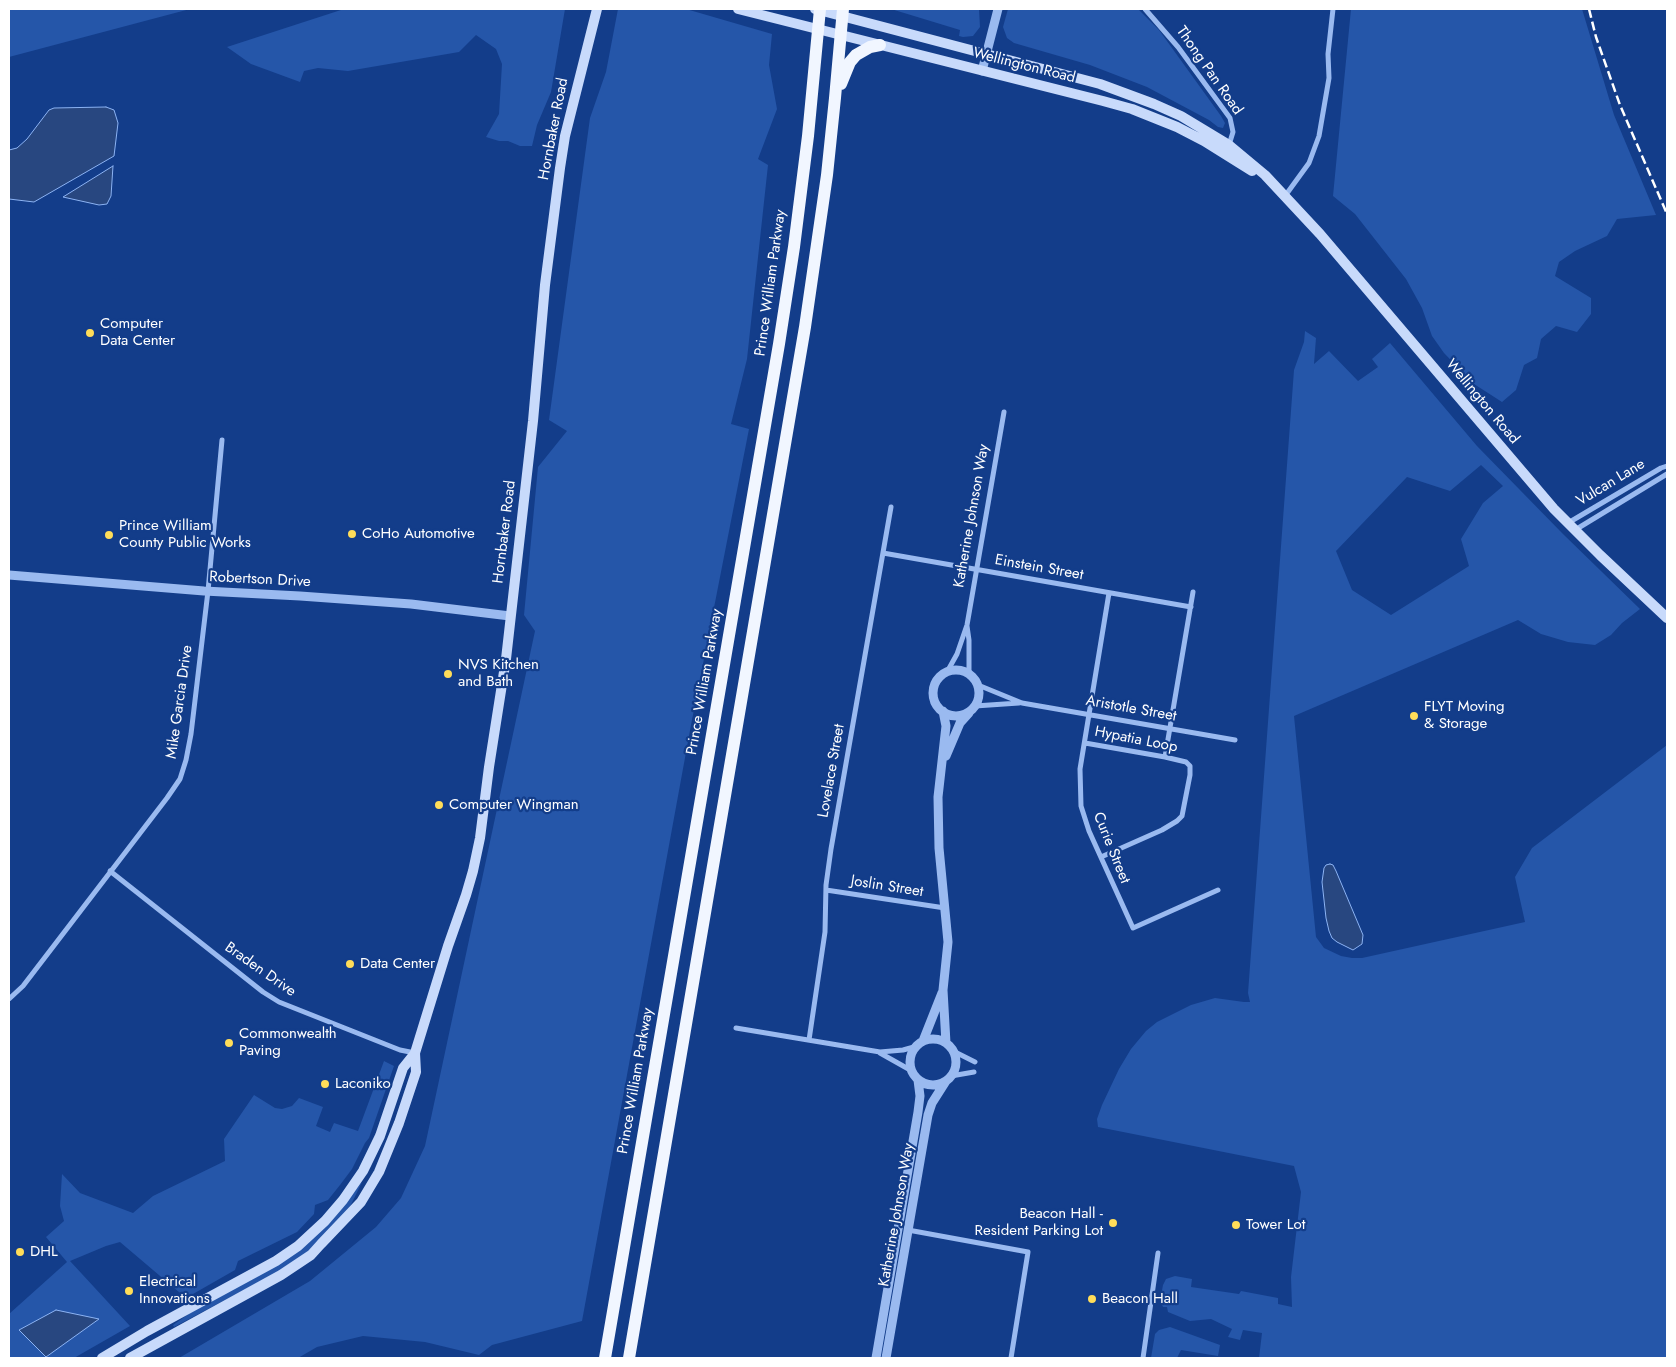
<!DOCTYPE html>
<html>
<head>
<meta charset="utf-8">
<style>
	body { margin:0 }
	#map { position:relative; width:1676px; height:1367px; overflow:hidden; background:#133d8a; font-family:Jost,sans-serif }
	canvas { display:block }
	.frame { position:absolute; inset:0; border:10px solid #fff; pointer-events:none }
</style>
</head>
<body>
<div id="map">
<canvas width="1676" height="1367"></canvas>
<div class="frame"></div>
</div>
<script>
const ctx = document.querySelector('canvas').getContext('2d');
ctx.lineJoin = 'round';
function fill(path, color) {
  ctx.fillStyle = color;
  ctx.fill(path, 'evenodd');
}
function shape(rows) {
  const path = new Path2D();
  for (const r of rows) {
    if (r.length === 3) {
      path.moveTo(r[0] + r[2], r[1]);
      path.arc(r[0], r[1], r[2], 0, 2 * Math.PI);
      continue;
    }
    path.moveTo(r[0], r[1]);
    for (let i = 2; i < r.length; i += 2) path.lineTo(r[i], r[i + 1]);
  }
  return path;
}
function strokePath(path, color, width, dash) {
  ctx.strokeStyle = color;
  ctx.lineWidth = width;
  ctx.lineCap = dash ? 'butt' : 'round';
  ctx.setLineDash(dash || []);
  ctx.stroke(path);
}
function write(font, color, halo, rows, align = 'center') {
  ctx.font = font + ' Jost,sans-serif';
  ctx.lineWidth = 4.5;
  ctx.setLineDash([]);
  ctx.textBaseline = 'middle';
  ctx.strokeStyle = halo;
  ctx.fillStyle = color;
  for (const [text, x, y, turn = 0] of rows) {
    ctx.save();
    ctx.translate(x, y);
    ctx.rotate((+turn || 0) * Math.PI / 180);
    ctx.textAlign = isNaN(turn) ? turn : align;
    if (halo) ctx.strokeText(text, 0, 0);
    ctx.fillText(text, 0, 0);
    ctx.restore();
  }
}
fill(shape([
	[9,9,190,9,9,57],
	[344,9,565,9,551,92,537,125,532,146,520,146,508,141,499,141,486,137,499,114,502,64,496,49,476,35,459,52,348,71,318,68,304,71,300,82,251,64,227,47],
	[618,9,686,9,772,34,769,65,777,109,758,159,768,165,747,359,731,424,749,429,691,725,582,1321,492,1345,479,1355,425,1342,363,1336,317,1347,298,1358,179,1358,310,1281,376,1227,401,1198,425,1146,535,631,524,615,538,467,567,431,549,420,590,118,606,72],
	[891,9,979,9,980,27,973,36,963,37,959,36,960,30],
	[1008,9,1138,9,1159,30,1221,116,1225,123,1223,128,1218,127,1209,120,1147,87,1090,65,1014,43,1007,38,1003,27],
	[1351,9,1582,9,1614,115,1656,215,1617,219,1607,236,1575,251,1559,262,1555,276,1591,298,1591,314,1577,332,1556,326,1541,339,1537,358,1524,365,1516,390,1502,402,1474,384,1444,353,1432,336,1422,308,1406,279,1355,214,1333,196],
	[1305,331,1316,338,1314,364,1329,351,1358,381,1378,367,1372,359,1390,343,1477,446,1563,534,1640,609,1622,623,1611,635,1595,645,1568,642,1541,634,1518,620,1294,716,1316,937,1324,948,1341,956,1352,958,1362,958,1525,922,1515,877,1532,848,1667,745,1667,1358,1259,1358,1262,1333,1243,1330,1240,1340,1228,1337,1232,1329,1211,1319,1190,1321,1168,1312,1167,1307,1163,1307,1160,1301,1163,1285,1166,1279,1175,1276,1192,1279,1191,1287,1239,1294,1241,1291,1278,1298,1278,1304,1292,1307,1291,1277,1301,1192,1294,1166,1098,1127,1097,1119,1102,1105,1119,1069,1131,1049,1146,1031,1157,1022,1191,1005,1215,998,1244,1002,1250,1002,1248,993,1294,370,1304,342],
	[1481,465,1503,486,1483,503,1461,539,1469,566,1391,615,1352,590,1336,551,1407,477,1450,491],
	[384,1061,394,1066,369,1138,365,1143,352,1169,340,1185,328,1200,315,1205,314,1214,297,1232,238,1261,235,1270,186,1298,120,1242,106,1246,70,1261,130,1326,74,1358,9,1358,9,1314,67,1262,46,1237,64,1221,60,1206,62,1174,80,1193,133,1213,153,1196,225,1161,224,1139,254,1095,275,1108,282,1109,292,1106,299,1098,323,1107,316,1126,330,1132,334,1123,358,1131],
	[362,1182,347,1213,326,1235,306,1253,272,1275,174,1327,173,1325,190,1313,328,1224],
	[1170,1327,1220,1345,1218,1356,1181,1350,1177,1358,1151,1358,1155,1334,1159,1330]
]), '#2556a9');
const water = shape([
	[106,107,114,110,118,123,114,156,34,202,9,199,9,150,17,148,27,139,49,110,54,108,106,107],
	[113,166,111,196,107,204,99,205,63,197,113,166],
	[1330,864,1333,865,1336,871,1363,935,1362,944,1353,950,1337,942,1332,938,1329,931,1326,918,1322,882,1324,868,1326,865,1330,864],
	[56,1310,99,1319,46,1357,19,1330,56,1310]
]);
fill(water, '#284780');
strokePath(water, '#8cb3f3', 1);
strokePath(shape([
	[1145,9,1178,47,1230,118,1233,132,1229,145],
	[1285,196,1309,163,1319,136,1329,78,1328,54,1333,9],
	[1568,523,1661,468,1667,466],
	[1575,530,1667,474],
	[883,553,1191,607],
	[1109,593,1080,769,1081,806,1089,831,1133,928,1218,890],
	[967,626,969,640,969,674],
	[947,672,957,654,967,625,1004,412],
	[978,685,1022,703,1235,740],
	[975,706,1019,703],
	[1085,743,1165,757,1186,762,1190,766,1190,775,1182,816,1177,821,1162,830,1101,857],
	[1165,757,1193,592],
	[110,871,263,992,279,1002,400,1050,415,1053],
	[826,890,945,908],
	[9,999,23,986,167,798,180,779,186,760,191,734,208,591,222,440],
	[736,1028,880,1052,903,1050,914,1047],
	[809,1040,825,932,826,885,831,849,891,507],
	[953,1051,975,1062],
	[880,1053,912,1071],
	[951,1076,974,1072],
	[908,1230,1028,1252,1011,1358],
	[1143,1358,1158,1253]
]), '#9abaf0', 5);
strokePath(shape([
	[982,71,998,9],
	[9,575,204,591,300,596,411,604,510,616],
	[956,693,23],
	[943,711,946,726,938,797,939,848,948,942,943,990,946,1043],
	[946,756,960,723,969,713],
	[933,1062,23],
	[923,1041,942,993],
	[876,1358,918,1112,920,1096,918,1080],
	[886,1358,928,1115,932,1103,946,1081]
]), '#9abaf0', 9);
strokePath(shape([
	[738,9,1103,101,1132,109,1177,127,1204,141,1252,171],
	[815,9,1100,84,1154,104,1181,116,1229,145,1265,175,1320,234,1554,509,1600,555,1667,618],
	[102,1358,147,1331,276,1261,298,1246,325,1221,343,1200,363,1171,380,1136,403,1068,415,1053,448,946,466,895,473,871,480,838,489,767,506,659,533,421,545,285,560,168,565,136,597,9],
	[130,1358,281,1275,311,1255,321,1244,361,1202,379,1172,399,1123,416,1072,415,1053]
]), '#c8dafb', 10);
strokePath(shape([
	[841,84,850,62,856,55,870,47,880,45],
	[605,1358,779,344,794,247,808,136,820,9],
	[629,1358,805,327,827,175,835,98,843,9]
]), '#f1f6ff', 12);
strokePath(shape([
	[1589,9,1596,37,1620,105,1667,214]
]), '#fff', 2.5, [9, 4]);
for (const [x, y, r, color] of [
	[90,333,5,"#ffdd59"],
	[352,534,5,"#ffdd59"],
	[109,535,5,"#ffdd59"],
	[448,674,5,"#ffdd59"],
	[1414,716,5,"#ffdd59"],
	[439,805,5,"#ffdd59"],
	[350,964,5,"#ffdd59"],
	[229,1043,5,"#ffdd59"],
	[325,1084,5,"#ffdd59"],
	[1113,1223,5,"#ffdd59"],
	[1236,1225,5,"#ffdd59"],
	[20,1252,5,"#ffdd59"],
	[129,1291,5,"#ffdd59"],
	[1092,1299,5,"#ffdd59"]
]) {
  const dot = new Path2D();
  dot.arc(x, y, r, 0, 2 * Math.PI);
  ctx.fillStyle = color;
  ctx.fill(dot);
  strokePath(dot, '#133d8a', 2);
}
write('15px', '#fff', '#133d8a', [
	["Wellington Road",1024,66,14],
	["Thong Pan Road",1209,71,55],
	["Hornbaker Road",554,129,-79],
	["Prince William Parkway",771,283,-82],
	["Wellington Road",1482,402,50],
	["Vulcan Lane",1611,483,-31],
	["Katherine Johnson Way",972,516,-80],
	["Hornbaker Road",505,532,-83],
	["Einstein Street",1039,568,10],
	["Robertson Drive",260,580,3],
	["Prince William Parkway",705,682,-80],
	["Mike Garcia Drive",180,702,-82],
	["Aristotle Street",1131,709,10],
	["Hypatia Loop",1136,740,11],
	["Lovelace Street",832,771,-80],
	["Curie Street",1111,848,68],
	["Joslin Street",887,887,9],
	["Braden Drive",260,970,35],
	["Prince William Parkway",636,1081,-80],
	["Katherine Johnson Way",897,1215,-80]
]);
write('15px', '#fff', '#133d8a', [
	["Computer",100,324],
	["Data Center",100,341],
	["Prince William",119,526],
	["County Public Works",119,543],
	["CoHo Automotive",362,534],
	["NVS Kitchen",458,665],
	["and Bath",458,682],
	["FLYT Moving",1424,707],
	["& Storage",1424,724],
	["Computer Wingman",449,805],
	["Data Center",360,964],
	["Commonwealth",239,1034],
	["Paving",239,1051],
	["Laconiko",335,1084],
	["Beacon Hall -",1103,1214,"right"],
	["Resident Parking Lot",1103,1231,"right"],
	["Tower Lot",1246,1225],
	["DHL",30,1252],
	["Electrical",139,1282],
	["Innovations",139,1299],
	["Beacon Hall",1102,1299]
], 'left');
</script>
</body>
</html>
